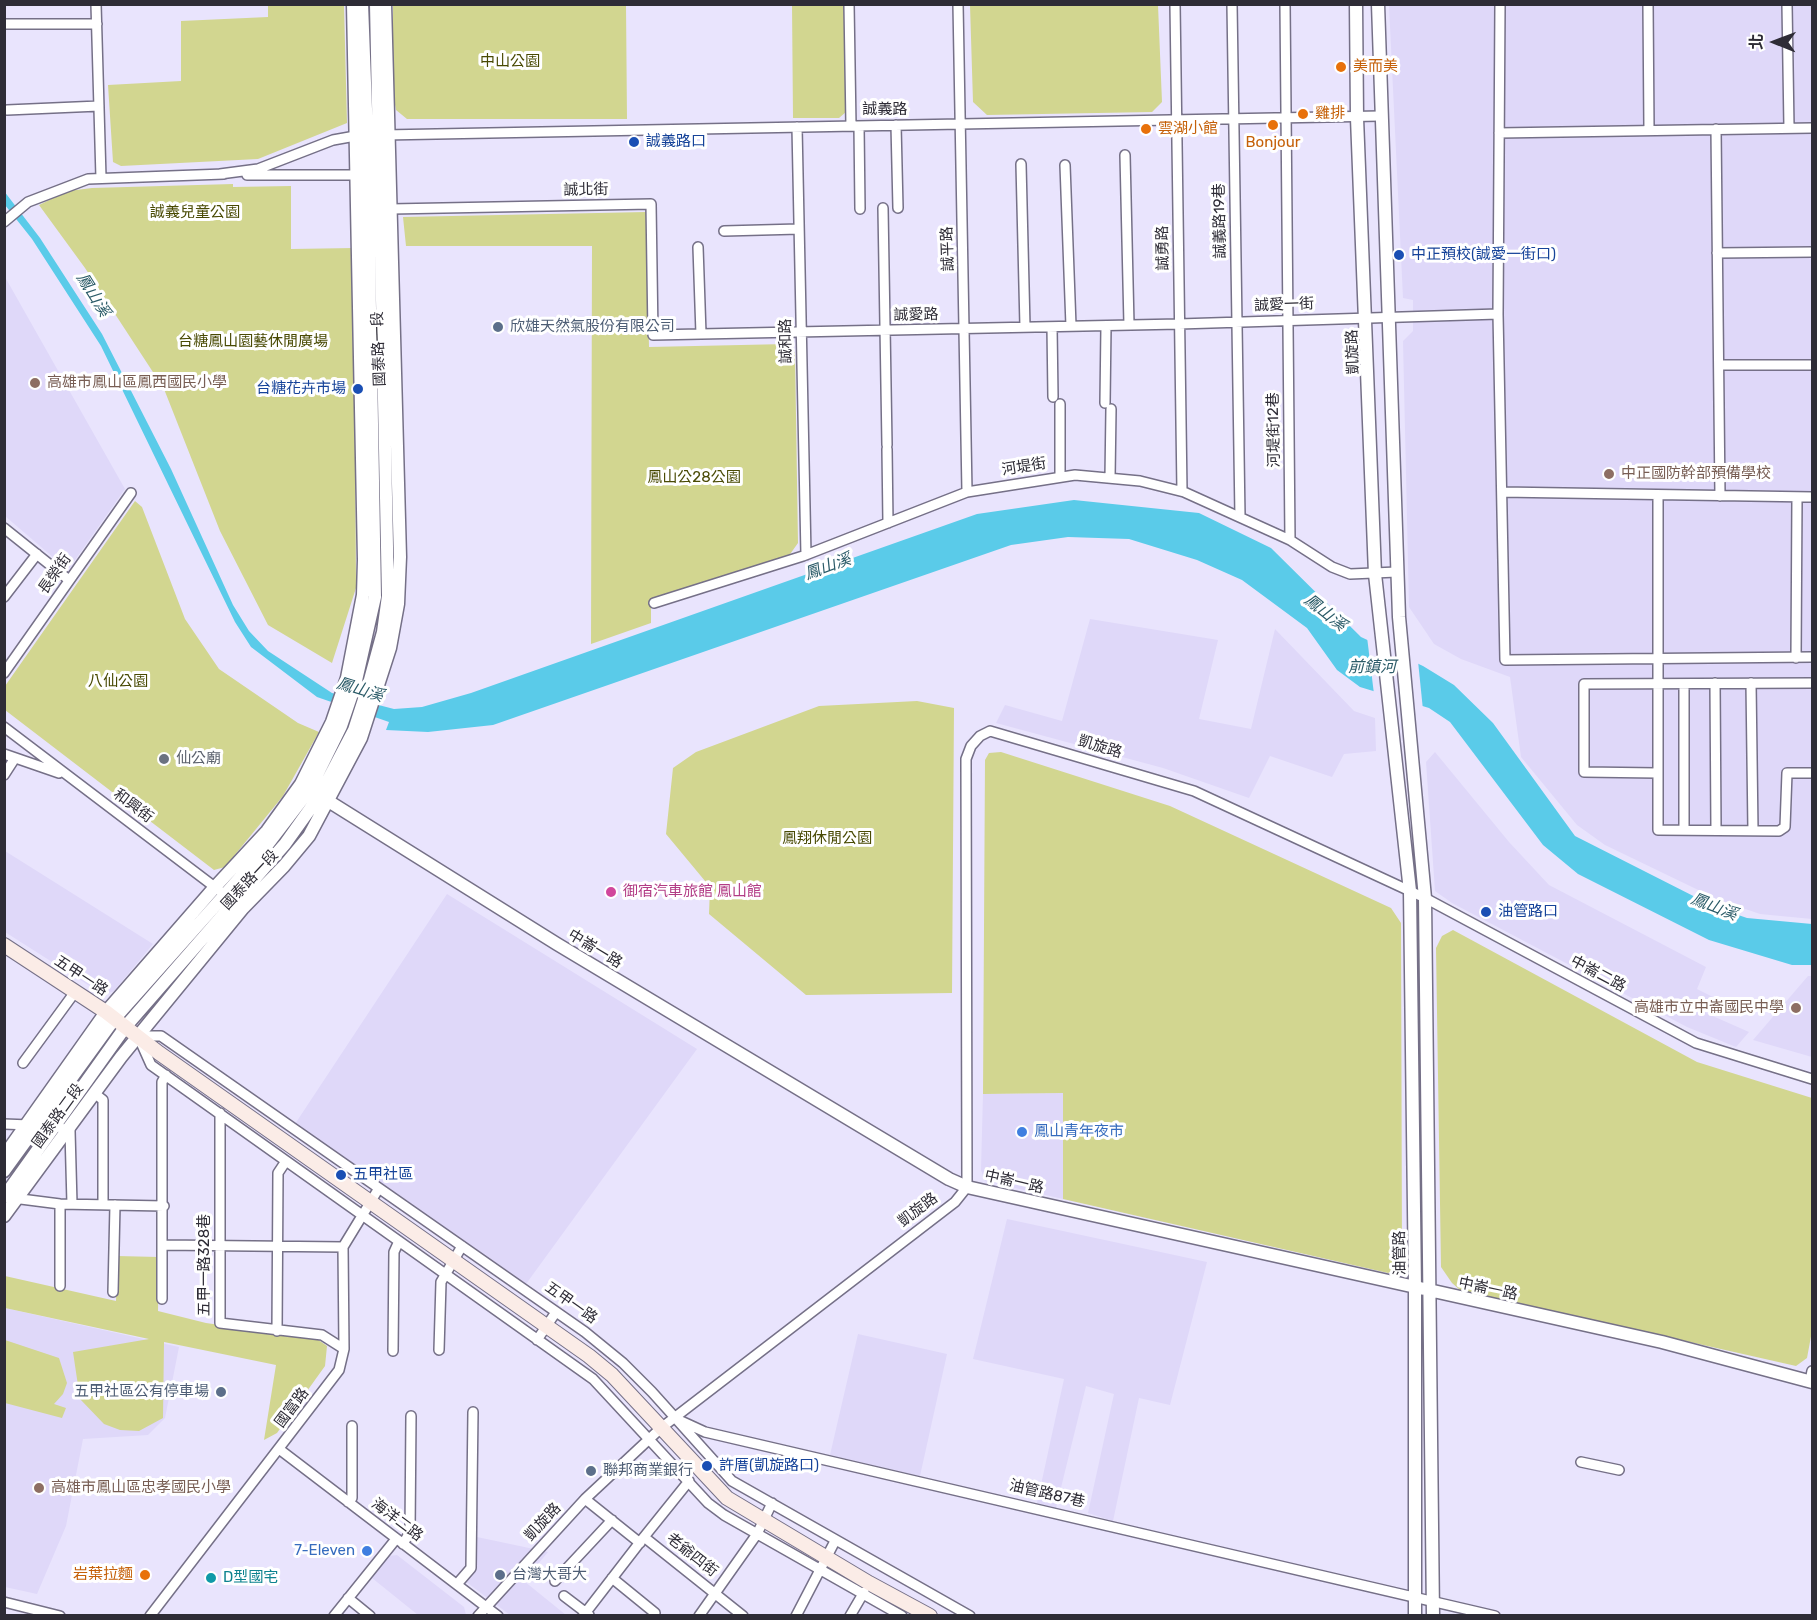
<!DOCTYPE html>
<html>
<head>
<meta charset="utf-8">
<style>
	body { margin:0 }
	#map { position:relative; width:1817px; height:1620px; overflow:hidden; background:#e9e4fd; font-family:Rubik,"Noto Sans TC",sans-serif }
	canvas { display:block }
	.frame { position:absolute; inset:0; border:6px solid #2e2c36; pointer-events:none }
	.north { position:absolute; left:1745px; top:12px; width:60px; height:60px; -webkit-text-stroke:4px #fff; paint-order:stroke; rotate:271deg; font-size:16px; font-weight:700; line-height:24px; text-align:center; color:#2e2c36 }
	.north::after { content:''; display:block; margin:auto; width:21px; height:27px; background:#2e2c36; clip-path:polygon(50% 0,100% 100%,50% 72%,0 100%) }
</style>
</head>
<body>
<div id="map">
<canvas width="1817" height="1620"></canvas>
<div class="frame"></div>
<div class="north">北</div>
</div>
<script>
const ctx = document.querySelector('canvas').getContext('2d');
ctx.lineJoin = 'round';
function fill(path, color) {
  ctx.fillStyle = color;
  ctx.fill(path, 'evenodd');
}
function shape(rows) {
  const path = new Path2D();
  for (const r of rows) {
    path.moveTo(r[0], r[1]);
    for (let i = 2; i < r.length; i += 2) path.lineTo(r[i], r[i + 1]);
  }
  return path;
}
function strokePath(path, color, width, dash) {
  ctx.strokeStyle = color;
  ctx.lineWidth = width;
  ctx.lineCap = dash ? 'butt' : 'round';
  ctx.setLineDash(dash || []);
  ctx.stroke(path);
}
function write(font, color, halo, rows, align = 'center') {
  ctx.font = font + ' Rubik,"Noto Sans TC",sans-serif';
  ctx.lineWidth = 6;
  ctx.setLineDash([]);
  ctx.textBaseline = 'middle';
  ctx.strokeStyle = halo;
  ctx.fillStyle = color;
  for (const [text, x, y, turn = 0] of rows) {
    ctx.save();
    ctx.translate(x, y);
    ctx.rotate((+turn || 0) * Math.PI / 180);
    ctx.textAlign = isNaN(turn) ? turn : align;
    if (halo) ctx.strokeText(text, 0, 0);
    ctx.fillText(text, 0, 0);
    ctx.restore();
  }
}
fill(shape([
	[1389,5,1812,5,1812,919,1760,914,1719,900,1605,845,1577,825,1521,757,1510,677,1461,659,1434,644,1409,607,1403,341,1413,331,1413,300,1403,298],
	[5,277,125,489,68,570,5,516],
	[1090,619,1218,640,1199,719,1251,729,1275,629,1354,711,1375,718,1376,751,1344,754,1332,777,1270,756,1249,798,1163,768,996,723,1005,705,1062,721],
	[1435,752,1509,842,1549,885,1706,967,1697,989,1715,998,1706,1013,1749,1032,1736,1047,1687,1027,1452,903,1435,891,1426,762],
	[5,851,153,944,114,991,104,995,5,932],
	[447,894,697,1049,526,1284,295,1124],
	[1808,976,1812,976,1812,1057,1753,1040],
	[1063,1093,1063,1199,985,1181,981,1170,983,1094],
	[1007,1219,1207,1262,1170,1405,1139,1398,1113,1521,1088,1513,1114,1394,1086,1386,1056,1508,1037,1503,1064,1379,973,1359],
	[5,1308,179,1347,165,1418,148,1435,83,1439,66,1526,37,1594,5,1587],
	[858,1334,947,1354,920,1476,830,1455],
	[477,1537,548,1552,524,1581,566,1615,510,1615,465,1581,477,1569],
	[397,1555,464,1607,466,1615,418,1615,372,1578,389,1556]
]), '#dfd8f9');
fill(shape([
	[268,5,344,5,347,123,258,159,121,166,113,162,108,85,181,81,181,21,268,17],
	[393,5,626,5,627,119,407,119,396,110,393,94],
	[792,5,844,5,846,112,839,118,793,118],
	[970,5,1158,5,1162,102,1152,112,987,115,973,102],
	[233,184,233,187,291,186,291,249,354,248,356,588,332,663,268,625,220,531,164,389,85,268,39,205,68,191,92,188],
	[646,212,649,347,787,344,795,353,798,543,788,557,651,601,651,623,591,644,592,246,406,246,403,217],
	[135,501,142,507,185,619,219,669,298,723,319,732,283,796,225,867,214,870,5,710,5,686],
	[917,701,954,708,952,993,806,995,709,914,710,887,666,834,673,768,696,752,819,706],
	[1001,752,1170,806,1391,908,1401,923,1402,1257,1398,1269,1388,1273,1063,1199,1063,1093,983,1094,985,760,989,753],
	[1453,930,1697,1062,1812,1098,1812,1331,1807,1358,1796,1366,1460,1290,1452,1283,1441,1267,1436,948,1442,936],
	[117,1256,159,1257,158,1311,206,1323,317,1339,327,1346,325,1366,277,1433,264,1440,276,1365,164,1342,163,1418,139,1431,120,1430,104,1424,80,1399,73,1352,149,1339,5,1308,5,1276,116,1301],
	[5,1340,59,1358,67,1383,63,1394,54,1404,66,1408,62,1418,5,1403]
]), '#d2d690');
fill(shape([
	[4,191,40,238,102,334,171,469,233,605,249,631,268,651,332,693,394,709,422,707,471,693,977,514,1074,500,1199,513,1271,548,1361,637,1423,666,1454,685,1493,723,1575,836,1715,907,1747,918,1812,924,1812,965,1792,965,1709,940,1578,874,1543,845,1450,722,1429,708,1360,687,1337,670,1307,628,1242,580,1197,560,1129,539,1068,537,1011,545,493,725,428,732,386,730,389,722,317,697,251,647,235,622,101,346,32,239,5,205]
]), '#5acbe9');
fill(shape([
	[1367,637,1418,661,1423,710,1374,694]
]), '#e9e4fd');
const minor = shape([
	[96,4,101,178],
	[849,4,851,126],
	[958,4,967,492],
	[1175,4,1182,491],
	[1232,4,1240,517],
	[1285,4,1290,540],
	[1500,4,1498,314,1505,660,1812,657],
	[1648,4,1649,130],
	[1787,4,1789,128],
	[4,24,97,24],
	[7,110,99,106],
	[896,125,898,208],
	[859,126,860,209],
	[797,127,806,555],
	[1716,129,1720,496],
	[1499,133,1812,128],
	[384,135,1380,116],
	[1125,155,1129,325],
	[1021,164,1025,327],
	[1065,165,1071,326],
	[220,174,258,169,333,140,361,135],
	[247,175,357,175],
	[883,208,887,445],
	[391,209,651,204,653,335,1179,324,1498,314],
	[4,222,28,202,88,179,224,174],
	[724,231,799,229],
	[698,247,701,334],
	[1717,253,1812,252],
	[1052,327,1053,397],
	[1719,365,1812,365],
	[1105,403,1106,326],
	[1060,404,1060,477],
	[887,449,888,523],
	[1110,478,1111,409],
	[1502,492,1812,497],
	[1658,495,1658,830,1779,831,1785,827,1787,773,1812,773],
	[4,528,69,580],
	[4,597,37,554],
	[654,603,803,556,967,492,1075,475,1140,481,1184,492,1290,540,1332,567,1350,574,1397,572],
	[1796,658,1797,497],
	[4,673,131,493],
	[1715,683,1716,830],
	[1751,683,1753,831],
	[1684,684,1684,830],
	[4,727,220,891],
	[4,754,59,773],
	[1657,773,1584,772,1584,684,1812,683],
	[4,775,15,758],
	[23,1063,75,992],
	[94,1093,103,1100,103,1205],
	[220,1113,220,1323,322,1335,344,1349],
	[4,1124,55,1126,70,1131,72,1204],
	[13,1198,60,1204,164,1206],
	[163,1245,343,1247],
	[60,1286,60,1204],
	[113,1292,115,1205],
	[162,1299,162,1082,166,1075],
	[277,1331,278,1173,286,1161],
	[537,1340,556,1312],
	[439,1350,441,1282,462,1246],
	[393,1351,394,1252,399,1241],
	[1810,1381,1812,1371],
	[681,1421,705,1432,1495,1616],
	[279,1449,498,1616],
	[1581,1462,1619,1470],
	[585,1499,640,1543],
	[348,1502,352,1498,352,1426],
	[644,1537,689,1481],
	[403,1544,410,1532,411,1416],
	[612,1578,655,1613],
	[555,1581,612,1520],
	[458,1583,471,1568,473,1412],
	[564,1596,589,1615],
	[348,1598,370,1616],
	[4,1602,60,1616],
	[150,1616,339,1370,344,1349,343,1247,379,1188],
	[334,1616,396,1539],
	[478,1616,585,1499,661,1428,955,1202,967,1187,966,759,971,746,980,736,990,731,1194,791,1425,898,1696,1043,1812,1079],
	[583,1616,644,1537,743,1616],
	[699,1616,757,1534,772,1503],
	[796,1616,835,1541],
	[850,1616,864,1592],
	[902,1616,724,1515,708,1503,593,1379,151,1065,138,1036,161,1036,585,1332,623,1363,652,1392,732,1481,970,1616]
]);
const tertiary = shape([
	[1356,4,1357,118,1375,574,1410,891,1415,1288,1415,1616],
	[1378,4,1399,617,1425,898,1433,1616],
	[301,784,557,944,949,1179,967,1187,1662,1342,1812,1382],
	[4,1156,106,1012,215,887,267,831,301,784,332,722,347,678,363,595,364,560,353,4],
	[4,1171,115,1018,254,862,310,789,341,726,355,685,375,597,367,135,362,4],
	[4,1197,126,1026,285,844,320,795,354,730,368,687,383,632,388,596,376,4],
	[4,1216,121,1057,243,908,284,866,309,836,361,738,390,648,398,604,400,557,385,4]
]);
const secondary = shape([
	[4,945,106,1012,159,1053,589,1356,612,1375,727,1498,869,1583,930,1616]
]);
strokePath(minor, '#757087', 12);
strokePath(tertiary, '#757087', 15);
strokePath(secondary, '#757087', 16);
strokePath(minor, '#fff', 9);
strokePath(tertiary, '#fff', 12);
strokePath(secondary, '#fbece7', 14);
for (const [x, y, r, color] of [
	[1341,67,6,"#e8710a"],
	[1303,114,6,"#e8710a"],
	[1273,125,6,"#e8710a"],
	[1146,129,6,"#e8710a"],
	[634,142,6,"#1a4fb4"],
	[1399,255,6,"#1a4fb4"],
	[498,327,6,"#5c6f8a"],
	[35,383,6,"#8d6e63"],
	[358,389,6,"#1a4fb4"],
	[1609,474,6,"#8d6e63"],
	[164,759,6,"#6b7280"],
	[611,892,6,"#d1479c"],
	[1486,912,6,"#1a4fb4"],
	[1796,1008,6,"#8d6e63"],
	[1022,1132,6,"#3f7fe0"],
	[341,1175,6,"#1a4fb4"],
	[221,1392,6,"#5c6f8a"],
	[707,1466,6,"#1a4fb4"],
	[591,1471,6,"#5c6f8a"],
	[39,1488,6,"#8d6e63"],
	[367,1551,6,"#3f7fe0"],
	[145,1575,6,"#e8710a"],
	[500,1575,6,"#5c6f8a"],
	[211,1578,6,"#0f9aa8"]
]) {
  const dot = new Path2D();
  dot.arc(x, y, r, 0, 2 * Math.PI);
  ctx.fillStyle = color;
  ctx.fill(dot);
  strokePath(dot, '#fff', 2);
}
write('15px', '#494a04', '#fff', [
	["中山公園",510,62],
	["誠義兒童公園",195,213],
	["台糖鳳山園藝休閒廣場",253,342],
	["鳳山公28公園",694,478],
	["八仙公園",118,682],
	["鳳翔休閒公園",827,839]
]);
write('15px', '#c56008', '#fff', [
	["美而美",1353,67],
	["雞排",1315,114],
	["雲湖小館",1158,129],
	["Bonjour",1273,143,"center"],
	["岩葉拉麵",133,1575,"right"]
], 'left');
write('15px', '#2e2c36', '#fff', [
	["誠義路",885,110],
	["誠北街",586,190,-1],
	["誠義路19巷",1220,221,-91],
	["誠勇路",1163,248,-91],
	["誠平路",948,249,-92],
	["誠愛一街",1284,305,-2],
	["誠愛路",916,315,-1],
	["誠和路",786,341,-91],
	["國泰路一段",379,349,-92],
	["凱旋路",1353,352,-92],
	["河堤街12巷",1274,430,-91],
	["河堤街",1024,467,-9],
	["長榮街",55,574,-55],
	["凱旋路",1100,747,17],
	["和興街",133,806,37],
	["國泰路一段",250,880,-47],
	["中崙一路",595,949,31],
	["中崙二路",1598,974,28],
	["五甲一路",81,976,33],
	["國泰路二段",58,1116,-54],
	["中崙一路",1014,1182,13],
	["凱旋路",918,1210,-37],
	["油管路",1400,1253,-91],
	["五甲一路328巷",205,1265,-90],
	["中崙一路",1488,1289,12],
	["五甲一路",571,1303,35],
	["國富路",292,1408,-53],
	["油管路87巷",1047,1494,13],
	["海洋二路",397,1520,37],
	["凱旋路",543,1522,-47],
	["老爺四街",692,1555,38]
]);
write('15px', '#164399', '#fff', [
	["誠義路口",646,142],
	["中正預校(誠愛一街口)",1411,255],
	["台糖花卉市場",346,389,"right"],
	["油管路口",1498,912],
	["五甲社區",353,1175],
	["許厝(凱旋路口)",719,1466]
], 'left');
write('15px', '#4e5e75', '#fff', [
	["欣雄天然氣股份有限公司",510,327],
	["五甲社區公有停車場",209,1392,"right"],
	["聯邦商業銀行",603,1471],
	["台灣大哥大",512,1575]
], 'left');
write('15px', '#785e54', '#fff', [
	["高雄市鳳山區鳳西國民小學",47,383],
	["中正國防幹部預備學校",1621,474],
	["高雄市立中崙國民中學",1784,1008,"right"],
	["高雄市鳳山區忠孝國民小學",51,1488]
], 'left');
write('15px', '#5b616d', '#fff', [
	["仙公廟",176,759]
], 'left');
write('15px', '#b23c85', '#fff', [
	["御宿汽車旅館 鳳山館",623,892]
], 'left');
write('15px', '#366cbe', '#fff', [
	["鳳山青年夜市",1034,1132],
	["7-Eleven",355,1551,"right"]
], 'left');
write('15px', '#0d838f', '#fff', [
	["D型國宅",223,1578]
], 'left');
write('italic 16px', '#2b5b68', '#fff', [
	["鳳山溪",93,295,58],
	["鳳山溪",828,567,-20],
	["鳳山溪",1325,613,38],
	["前鎮河",1372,667],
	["鳳山溪",360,690,17],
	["鳳山溪",1714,907,21]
]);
</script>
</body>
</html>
